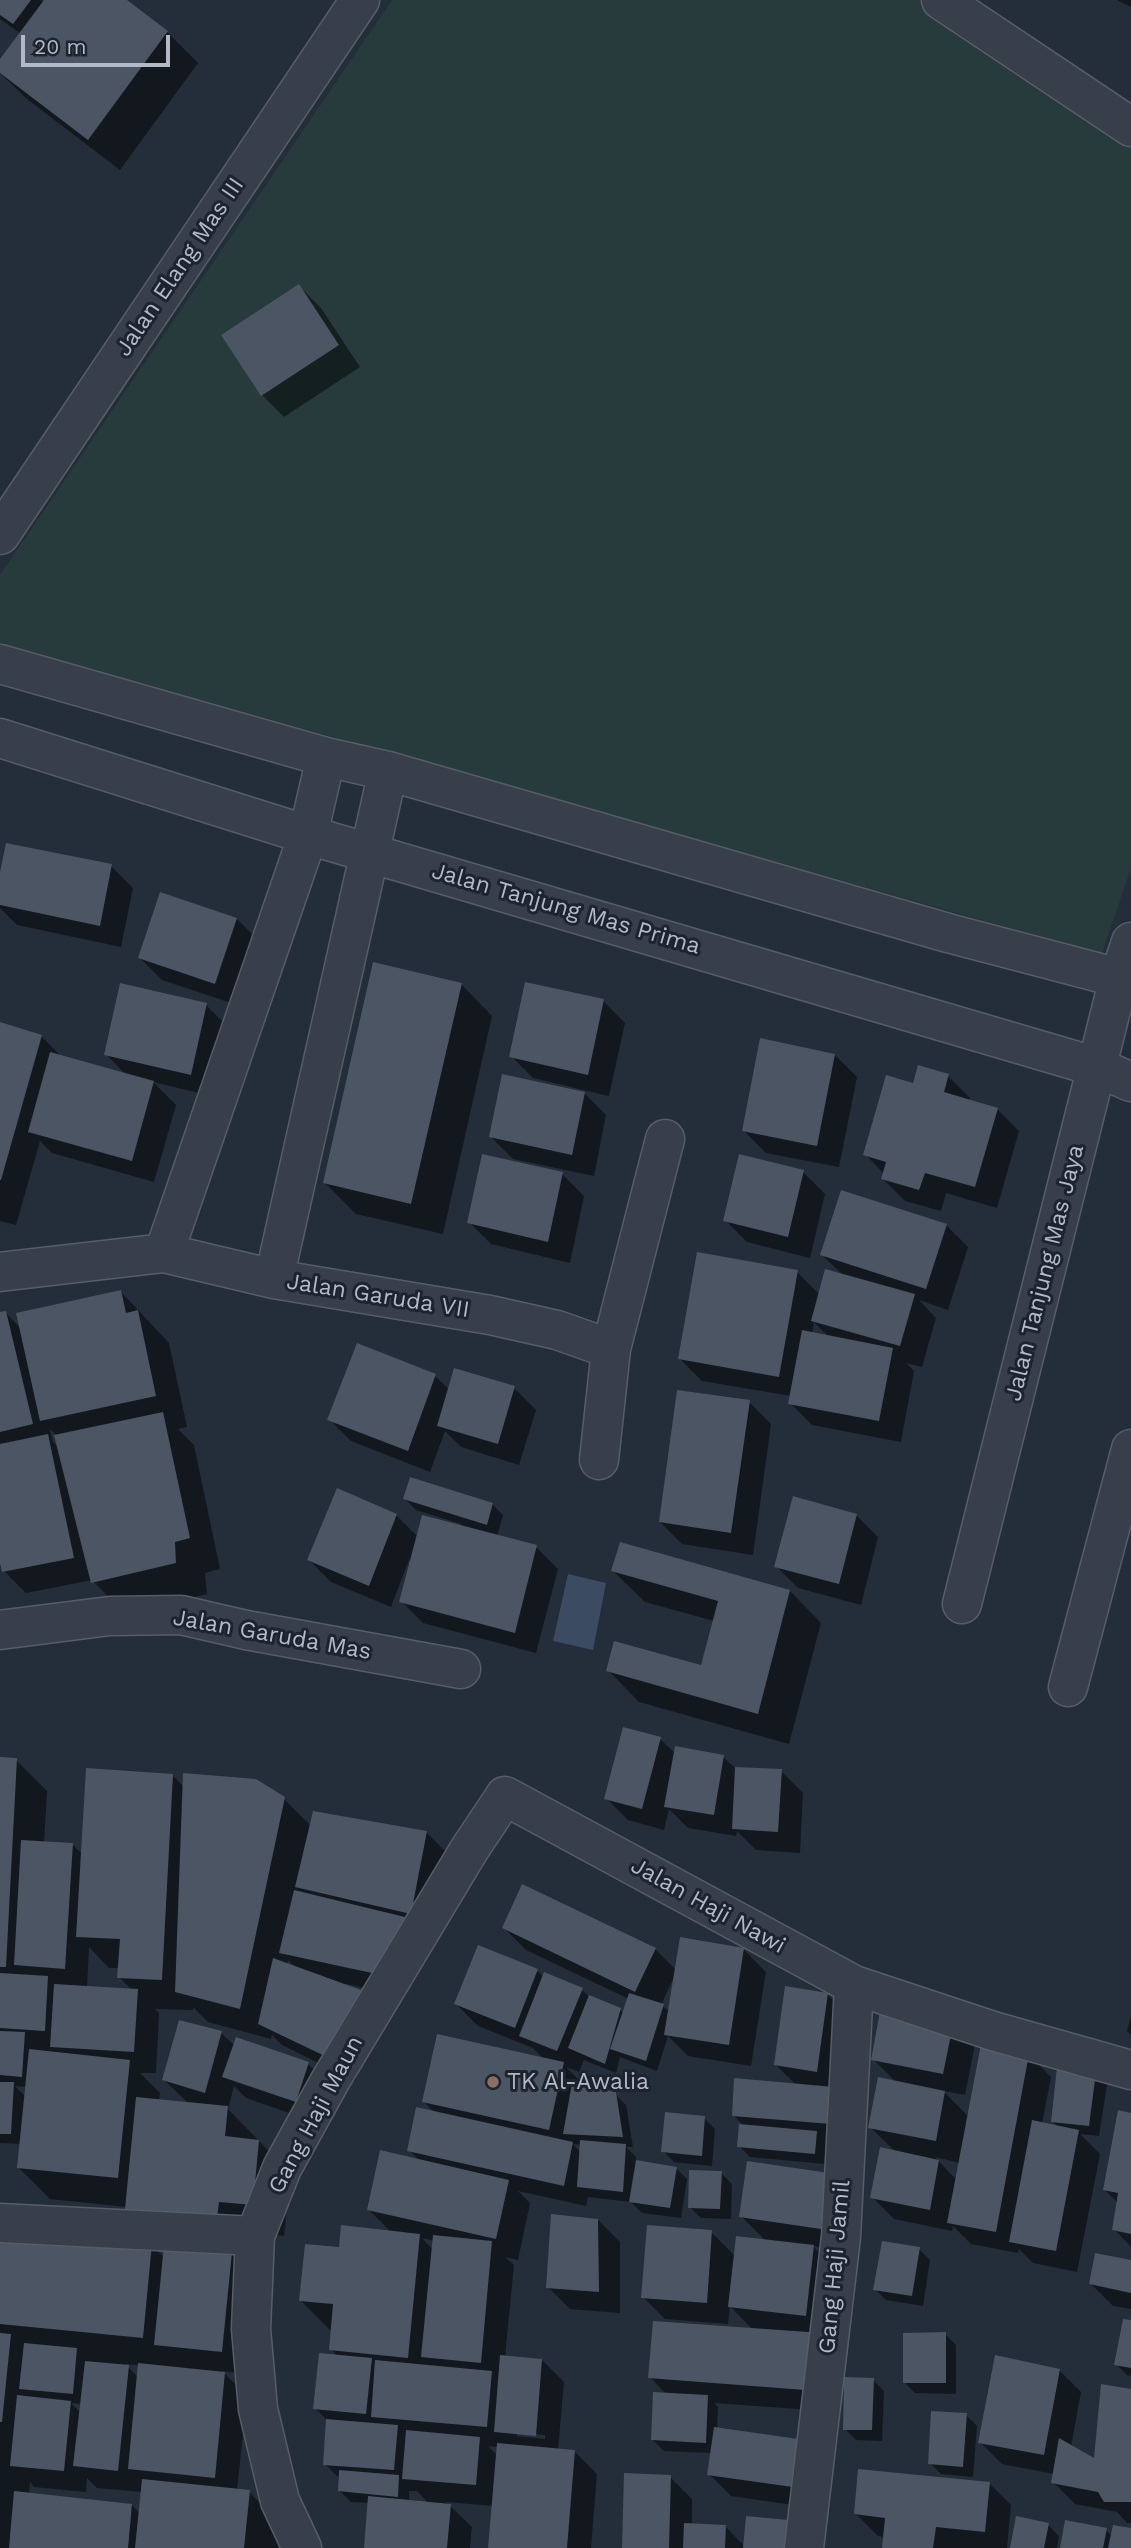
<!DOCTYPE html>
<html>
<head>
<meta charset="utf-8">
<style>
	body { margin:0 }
	#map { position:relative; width:1131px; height:2548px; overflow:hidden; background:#242d3a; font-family:"Work Sans",sans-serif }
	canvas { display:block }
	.scale { position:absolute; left:21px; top:35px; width:149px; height:32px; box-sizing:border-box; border:4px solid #b3bac6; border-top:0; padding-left:9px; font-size:21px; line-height:24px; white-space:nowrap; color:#b3bac6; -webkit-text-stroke:5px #1d242f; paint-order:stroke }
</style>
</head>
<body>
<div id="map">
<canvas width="1131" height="2548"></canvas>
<div class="scale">20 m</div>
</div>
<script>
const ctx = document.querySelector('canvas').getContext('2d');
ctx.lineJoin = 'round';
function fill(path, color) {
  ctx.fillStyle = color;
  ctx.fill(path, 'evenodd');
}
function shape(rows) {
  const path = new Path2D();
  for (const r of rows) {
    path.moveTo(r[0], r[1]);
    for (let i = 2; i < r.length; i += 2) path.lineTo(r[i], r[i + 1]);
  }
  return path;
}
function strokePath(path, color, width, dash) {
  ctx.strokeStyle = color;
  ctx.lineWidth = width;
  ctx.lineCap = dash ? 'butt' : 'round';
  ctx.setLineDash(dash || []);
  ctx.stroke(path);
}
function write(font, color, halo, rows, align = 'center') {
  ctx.font = font + ' "Work Sans",sans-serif';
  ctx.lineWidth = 6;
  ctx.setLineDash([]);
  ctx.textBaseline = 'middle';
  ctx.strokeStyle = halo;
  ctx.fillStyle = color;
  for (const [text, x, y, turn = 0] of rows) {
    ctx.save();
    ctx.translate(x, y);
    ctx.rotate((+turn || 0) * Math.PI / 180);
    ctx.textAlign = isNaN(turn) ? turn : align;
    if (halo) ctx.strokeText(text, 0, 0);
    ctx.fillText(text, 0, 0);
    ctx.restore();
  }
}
fill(shape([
	[392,0,922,0,1131,145,1131,868,1102,954,0,643,0,575]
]), '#273a3c');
fill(shape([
	[568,1574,606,1583,593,1650,553,1641]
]), '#3b4b62');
fill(shape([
	[0,0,41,0,44,3,46,0,124,0,167,32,198,63,120,170,27,99,0,73,0,61,21,34,0,19],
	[1117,0,1131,0,1131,7],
	[299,286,321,308,360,367,284,417,262,395],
	[111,866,133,888,121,947,17,925,0,908,0,881],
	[237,919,259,941,237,1005,162,980,140,958],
	[461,984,492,1016,443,1234,356,1214,325,1183],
	[603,1001,625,1023,609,1096,533,1078,511,1056],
	[206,1005,228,1027,212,1096,153,1082,176,1105,154,1182,52,1153,40,1141,16,1225,0,1221,0,1024,41,1036,62,1057,126,1075,106,1054],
	[835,1055,857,1077,839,1167,766,1153,744,1131],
	[948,1076,970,1098,969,1101,997,1109,1019,1131,997,1208,946,1193,941,1211,905,1201,883,1179,884,1174,865,1154],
	[584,1093,606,1115,594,1176,513,1159,491,1137],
	[803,1172,825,1194,810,1258,747,1242,725,1220],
	[562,1174,584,1196,570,1263,491,1244,469,1222],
	[946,1225,968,1247,948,1310,919,1300,936,1318,922,1367,906,1363,914,1371,901,1442,812,1425,790,1403,791,1396,702,1381,680,1359,797,1272,820,1295,844,1276,822,1255],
	[814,1322,829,1337,812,1334],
	[121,1292,169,1343,187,1427,178,1429,194,1445,220,1569,205,1573,207,1594,124,1613,92,1580,26,1593,4,1571,0,1555,0,1314,6,1313,21,1329],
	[50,1429,56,1435,59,1448,53,1442],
	[358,1345,435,1376,450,1390,514,1388,536,1410,519,1465,461,1447,445,1431,430,1472,351,1441,329,1419],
	[749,1402,771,1424,753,1555,682,1544,660,1522],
	[405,1499,492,1504,503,1515,497,1537,536,1547,558,1569,536,1653,423,1623,401,1601,412,1561,409,1560,391,1607,331,1582,309,1560,396,1515,418,1537,460,1527,461,1524,416,1510],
	[856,1515,878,1537,861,1605,798,1588,776,1566],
	[613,1571,790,1591,821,1623,789,1744,639,1702,608,1670,702,1667,714,1621,645,1602],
	[660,1739,676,1754,723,1757,735,1768,781,1771,803,1793,800,1853,756,1850,737,1831,736,1836,688,1828,669,1809,664,1830,628,1820,606,1798],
	[0,1759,16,1760,47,1791,44,1843,72,1844,83,1855,172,1775,184,1787,284,1799,311,1826,426,1832,448,1854,394,1994,346,1984,345,1986,360,1991,382,2013,355,2081,282,2045,272,2035,271,2039,208,2022,193,2007,193,2010,155,2009,159,2013,156,2073,140,2073,160,2093,159,2101,189,2104,164,2080,221,2033,235,2046,237,2039,308,2064,330,2086,318,2123,246,2098,234,2086,228,2109,290,2173,284,2236,250,2232,158,2240,127,2207,50,2199,19,2168,21,2144,0,2143],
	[89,1947,109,1968,120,1968,119,1977,133,1991,87,1988],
	[288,1960,297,1969,287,1965],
	[15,2086,27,2087,26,2097],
	[504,1928,655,1949,677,1971,744,1950,766,1972,751,2066,688,2056,668,2036,657,2071,620,2057,616,2073,584,2060,579,2072,566,2067,585,2086,615,2094,626,2105,633,2147,626,2147,636,2157,636,2162,676,2168,687,2179,681,2218,642,2213,631,2202,588,2197,586,2206,518,2191,530,2203,518,2260,505,2257,514,2265,505,2357,542,2360,564,2382,558,2450,575,2452,597,2474,591,2548,490,2548,494,2506,446,2502,472,2527,470,2548,366,2548,370,2503,351,2502,340,2491,340,2479,325,2464,328,2421,315,2408,338,2357,331,2349,332,2332,301,2301,341,2249,392,2233,369,2210,420,2161,409,2150,436,2114,424,2102,545,2060,533,2048,478,2026,456,2004,537,1971,544,1977,582,1990,590,1998,620,2010,624,2014,629,1999,526,1950],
	[675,1975,670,2012,661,2005],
	[573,2144,582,2145,581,2153],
	[422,2238,434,2241,433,2250],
	[517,2432,545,2435,545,2439,517,2436],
	[488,2446,498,2447,498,2456],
	[409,2491,417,2491,429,2504,409,2502],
	[827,1994,849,2017,825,2164,750,2157,739,2146,744,2126,733,2115,796,2085,776,2065],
	[882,2008,975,2044,965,2095,943,2091,969,2117,1029,2055,1051,2077,1042,2124,1059,2128,1052,2121,1096,2073,1107,2084,1099,2136,1080,2134,1100,2154,1077,2272,1033,2263,1019,2249,1018,2253,971,2244,953,2226,952,2231,894,2219,872,2197,896,2152,870,2127,897,2083,873,2059],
	[935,2157,960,2163,957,2180,948,2171],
	[1131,2016,1131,2035,1127,2031],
	[1131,2115,1131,2247,1114,2229,1118,2203,1105,2190],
	[704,2118,715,2129,712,2166,674,2162,663,2151],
	[721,2173,732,2184,731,2219,701,2218,690,2207],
	[828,2175,842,2250,813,2246,835,2268,840,2412,714,2403,718,2407,717,2430,812,2443,834,2465,828,2510,731,2496,709,2474,712,2453,664,2451,653,2440,667,2395,650,2377,753,2330,730,2306,728,2324,665,2319,643,2297,711,2232,735,2256,766,2241,741,2216],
	[598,2220,620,2242,620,2313,570,2309,548,2287],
	[0,2229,151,2244,165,2258,231,2254,253,2276,244,2374,222,2371,247,2396,237,2490,249,2492,280,2523,278,2548,0,2548,0,2335,3,2335,0,2332],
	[125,2364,139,2365,138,2377],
	[71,2403,82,2404,81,2413],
	[87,2478,97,2488,142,2492,140,2514,132,2505,29,2494,30,2482,34,2487,86,2492],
	[919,2249,930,2260,923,2306,886,2300,875,2289],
	[1131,2262,1131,2309,1113,2306,1091,2284],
	[1131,2322,1131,2376,1127,2375,1116,2364],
	[945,2334,956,2345,956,2394,915,2393,904,2382],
	[1059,2370,1081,2392,1071,2447,1095,2461,1131,2391,1131,2523,1127,2523,1117,2512,1075,2504,1053,2482,1054,2474,1002,2464,980,2442],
	[873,2380,884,2391,882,2441,856,2440,845,2429],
	[966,2415,977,2426,973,2477,941,2474,930,2463],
	[670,2477,692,2499,692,2525,725,2526,745,2547,820,2548,623,2548],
	[989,2483,1011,2505,1007,2548,884,2548,885,2537,878,2536,856,2514],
	[1048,2525,1059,2536,1057,2548,1012,2548],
	[1106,2530,1112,2536,1131,2530,1131,2548,1062,2548]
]), '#0007');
fill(shape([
	[0,0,31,0,13,24,0,15],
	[44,0,127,0,168,31,88,140,0,73,0,59],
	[299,284,339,345,261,396,221,335],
	[6,843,112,864,100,926,0,905,0,872],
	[160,892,237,918,215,984,138,958],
	[373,962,462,983,411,1204,323,1183],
	[525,982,604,999,588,1075,509,1057],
	[120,983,207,1003,191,1075,104,1055],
	[0,1022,42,1035,1,1180,0,1180],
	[760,1038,835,1054,817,1146,742,1131],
	[50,1052,154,1081,132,1161,28,1132],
	[918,1065,949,1074,944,1092,998,1108,975,1187,925,1173,919,1190,881,1179,886,1162,863,1155,886,1075,913,1083],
	[502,1074,585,1092,572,1155,489,1137],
	[482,1154,563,1172,548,1242,467,1223],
	[739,1154,804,1170,788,1237,723,1221],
	[841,1190,947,1224,926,1289,820,1255],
	[697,1252,798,1270,779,1377,678,1359],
	[825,1269,915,1294,900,1346,811,1321],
	[121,1290,126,1313,138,1310,156,1396,40,1421,16,1313],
	[6,1311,33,1424,0,1432,0,1312],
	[802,1330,893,1348,879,1421,788,1404],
	[357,1343,436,1374,408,1451,327,1420],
	[454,1368,515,1386,498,1444,437,1426],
	[677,1390,750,1400,731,1533,659,1522],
	[163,1412,190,1538,175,1542,176,1563,91,1583,54,1435],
	[48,1434,74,1558,2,1572,0,1563,0,1444],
	[410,1477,493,1503,487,1525,403,1499],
	[337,1488,397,1514,369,1586,307,1560],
	[793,1496,857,1514,839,1584,774,1567],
	[422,1515,537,1545,515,1633,399,1602],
	[620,1542,790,1590,758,1714,606,1671,614,1641,701,1665,718,1601,611,1571],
	[623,1727,661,1737,642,1809,604,1799],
	[675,1746,724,1755,714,1815,664,1807],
	[0,1757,17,1758,6,1967,0,1967],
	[735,1767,782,1769,778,1832,732,1829],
	[86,1768,173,1774,162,1980,117,1978,120,1939,76,1937],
	[183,1773,256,1779,285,1797,240,2009,175,1992],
	[313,1811,427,1831,411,1914,295,1887],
	[21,1840,73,1843,65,1969,14,1965],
	[522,1884,656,1948,635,1992,502,1928],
	[294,1890,409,1918,372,1973,279,1953],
	[680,1937,744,1948,729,2045,664,2035],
	[478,1945,538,1969,515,2028,454,2004],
	[273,1958,361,1990,333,2060,258,2024],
	[544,1972,583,1988,557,2051,519,2036],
	[0,1973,48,1976,45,2031,0,2028],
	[54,1984,138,1989,134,2052,50,2047],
	[785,1986,828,1993,817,2072,774,2065],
	[629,1993,664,2004,646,2061,610,2049],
	[589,1995,621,2008,605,2064,568,2048],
	[881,2006,954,2020,943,2074,871,2060],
	[179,2020,222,2031,205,2093,162,2080],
	[0,2031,25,2032,22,2077,0,2075],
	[437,2034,564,2062,549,2130,422,2102],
	[236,2037,309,2062,296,2102,222,2077],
	[981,2044,1029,2054,996,2232,947,2223],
	[29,2049,130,2060,118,2178,17,2168],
	[1057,2067,1096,2072,1089,2126,1051,2122],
	[878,2077,945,2091,936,2141,868,2128],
	[734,2078,834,2087,831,2124,732,2116],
	[0,2082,14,2082,11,2134,0,2134],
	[572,2083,616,2092,623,2137,563,2134],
	[136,2097,228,2106,225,2136,259,2140,253,2205,219,2202,217,2218,125,2209],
	[416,2107,573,2142,564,2186,407,2151],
	[1118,2110,1131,2113,1131,2234,1112,2230,1118,2193,1103,2190],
	[665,2112,705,2116,702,2156,661,2152],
	[1032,2120,1079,2130,1056,2251,1009,2242],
	[739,2124,817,2131,815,2154,737,2147],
	[580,2140,626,2144,623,2192,577,2187],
	[880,2147,939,2160,930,2210,870,2198],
	[380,2150,509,2180,496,2239,367,2210],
	[636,2160,677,2167,670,2208,629,2202],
	[747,2161,829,2173,821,2229,739,2217],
	[689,2170,722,2171,720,2209,688,2208],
	[551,2214,598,2219,599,2292,546,2288],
	[341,2225,420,2234,408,2358,329,2350,333,2304,299,2301,305,2244,339,2247],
	[647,2225,712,2230,707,2303,641,2298],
	[0,2227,152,2243,143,2338,0,2324],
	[433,2235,492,2241,481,2363,421,2357],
	[736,2236,814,2245,806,2316,728,2307],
	[882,2241,920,2247,912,2296,873,2290],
	[164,2245,232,2252,222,2352,154,2345],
	[1095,2253,1131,2260,1131,2293,1089,2284],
	[1123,2319,1131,2320,1131,2368,1114,2365],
	[653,2321,822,2333,818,2391,648,2378],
	[946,2332,946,2383,903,2383,903,2333],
	[0,2333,11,2334,2,2422,0,2422],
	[24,2343,77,2348,73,2394,19,2389],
	[319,2353,372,2358,366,2414,313,2409],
	[500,2355,542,2359,536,2436,494,2432],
	[995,2355,1060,2369,1044,2455,978,2443],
	[375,2360,492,2371,487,2427,371,2417],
	[85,2361,129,2365,118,2471,73,2466],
	[138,2363,225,2372,215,2478,128,2469],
	[844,2377,874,2378,872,2430,843,2430],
	[1101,2384,1131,2389,1131,2502,1104,2502,1098,2492,1051,2483,1059,2438,1094,2458],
	[653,2392,708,2395,706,2443,651,2440],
	[17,2395,71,2401,64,2471,10,2466],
	[931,2411,967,2413,963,2467,928,2464],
	[326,2419,398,2425,394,2470,323,2465],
	[714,2427,813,2441,807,2489,707,2475],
	[406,2430,480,2437,476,2485,402,2479],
	[497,2443,575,2450,567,2548,488,2548],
	[858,2469,990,2482,985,2532,936,2527,933,2548,882,2548,885,2518,854,2514],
	[339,2470,399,2475,398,2497,338,2491],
	[624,2473,671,2475,669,2548,622,2548],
	[142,2479,250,2490,244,2548,135,2548],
	[14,2491,132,2504,128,2548,9,2548],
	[368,2496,451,2504,447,2548,364,2548],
	[746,2516,799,2521,797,2548,743,2548],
	[1016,2516,1049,2523,1044,2548,1010,2548],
	[1065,2520,1107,2528,1103,2548,1060,2548],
	[684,2523,726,2525,725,2548,683,2548],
	[1113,2525,1131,2528,1131,2548,1108,2548]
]), '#4b5563');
const minor = shape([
	[941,0,1131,127],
	[0,535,360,0],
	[0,664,326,757,388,771,948,933,1119,978],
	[0,738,308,835,1097,1067,1131,1082],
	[164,1253,308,835,326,757],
	[0,1272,164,1253,274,1279,490,1315,557,1330,611,1349,665,1139],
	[274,1279,388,771],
	[599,1460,611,1349],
	[962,1604,1119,978,1131,942],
	[0,1630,110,1616,181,1615,246,1630,461,1669],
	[1068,1687,1131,1449],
	[0,2223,255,2236],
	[302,2548,280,2501,258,2409,251,2329,255,2236,282,2168,330,2081,469,1850,505,1796,854,1985,993,2031,1131,2070],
	[804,2548,841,2237,854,1985]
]);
strokePath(minor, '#565d68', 41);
strokePath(minor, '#383f4a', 38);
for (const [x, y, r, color] of [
	[493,2082,7,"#8d6e63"]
]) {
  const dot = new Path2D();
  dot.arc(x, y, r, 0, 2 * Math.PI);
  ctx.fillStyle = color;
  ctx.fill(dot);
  strokePath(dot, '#1d242f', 2.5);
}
write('23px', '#b3bac6', '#1d242f', [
	["Jalan Elang Mas III",180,267,-56],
	["Jalan Tanjung Mas Prima",566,909,16],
	["Jalan Tanjung Mas Jaya",1045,1273,-76],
	["Jalan Garuda VII",378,1296,9],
	["Jalan Garuda Mas",272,1635,10],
	["Jalan Haji Nawi",708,1906,29],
	["Gang Haji Maun",316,2115,-62],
	["Gang Haji Jamil",835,2267,-85]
]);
write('23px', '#b3bac6', '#1d242f', [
	["TK Al-Awalia",507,2082]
], 'left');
</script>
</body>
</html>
